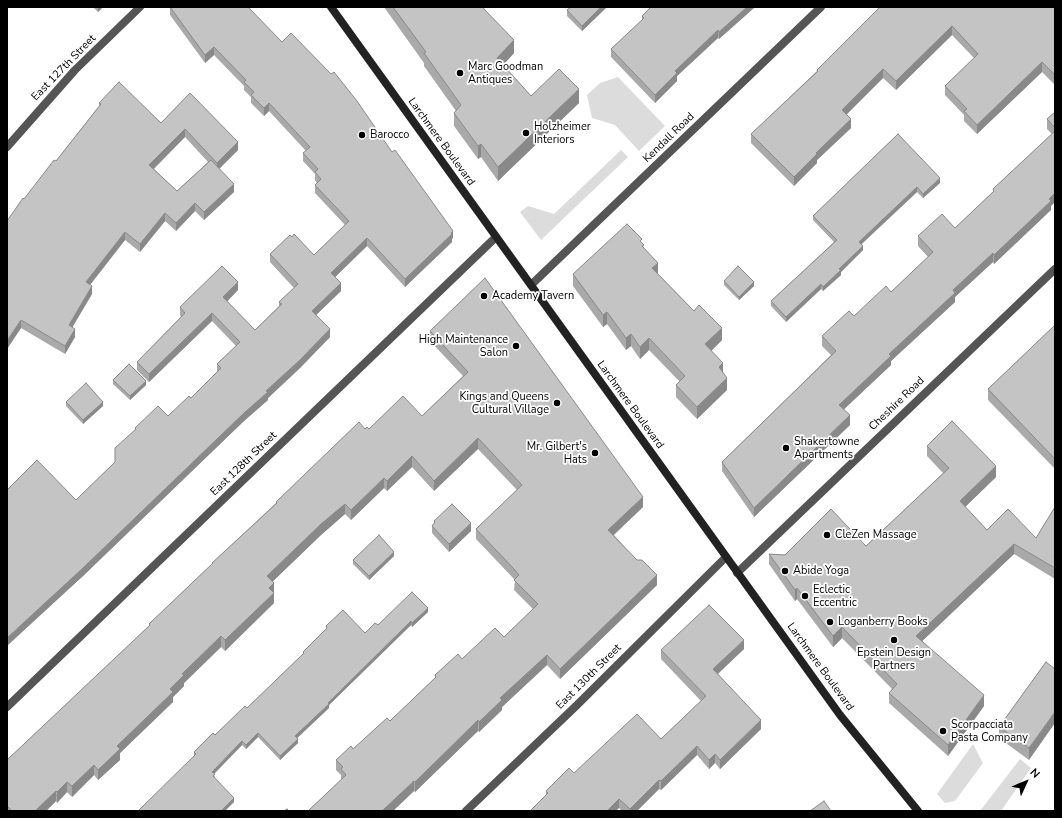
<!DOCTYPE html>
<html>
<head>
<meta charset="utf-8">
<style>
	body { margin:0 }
	#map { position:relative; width:1062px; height:818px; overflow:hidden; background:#fff; font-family:"Nunito Sans",sans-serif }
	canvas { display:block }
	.frame { position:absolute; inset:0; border:8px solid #000; pointer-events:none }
	.north { position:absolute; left:1006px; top:762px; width:40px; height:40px; -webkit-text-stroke:3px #fff; paint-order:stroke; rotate:46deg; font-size:11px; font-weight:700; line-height:16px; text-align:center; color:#000 }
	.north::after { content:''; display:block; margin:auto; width:14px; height:18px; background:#000; clip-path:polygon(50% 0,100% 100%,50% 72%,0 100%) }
</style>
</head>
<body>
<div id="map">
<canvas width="1062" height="818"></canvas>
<div class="frame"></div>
<div class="north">N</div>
</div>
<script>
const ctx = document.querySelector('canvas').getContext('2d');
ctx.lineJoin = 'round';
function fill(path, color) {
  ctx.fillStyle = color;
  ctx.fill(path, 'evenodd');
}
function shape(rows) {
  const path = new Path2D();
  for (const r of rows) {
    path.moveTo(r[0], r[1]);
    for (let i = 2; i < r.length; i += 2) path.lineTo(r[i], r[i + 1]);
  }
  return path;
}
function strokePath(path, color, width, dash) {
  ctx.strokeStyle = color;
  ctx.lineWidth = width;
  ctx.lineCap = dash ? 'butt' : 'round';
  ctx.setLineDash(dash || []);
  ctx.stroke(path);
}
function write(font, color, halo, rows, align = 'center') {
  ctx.font = font + ' "Nunito Sans",sans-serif';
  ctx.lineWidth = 3.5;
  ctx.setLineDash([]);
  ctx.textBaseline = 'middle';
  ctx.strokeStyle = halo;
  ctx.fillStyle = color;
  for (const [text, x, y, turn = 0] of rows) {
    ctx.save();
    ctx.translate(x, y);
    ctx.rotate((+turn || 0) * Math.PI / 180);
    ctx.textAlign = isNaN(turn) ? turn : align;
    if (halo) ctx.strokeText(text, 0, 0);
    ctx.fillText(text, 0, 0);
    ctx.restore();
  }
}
fill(shape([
	[618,77,665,126,639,151,615,125,592,118,587,95,600,83],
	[621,150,628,157,541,240,520,212,528,206,554,214],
	[973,744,983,763,955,801,945,803,937,794],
	[1020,759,1031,768,1001,811,980,811]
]), '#dcdcdc');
strokePath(shape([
	[7,147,75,70,140,7],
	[531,285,821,7],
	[737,573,1055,269],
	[7,707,496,237],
	[466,811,576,706,726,557]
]), '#555', 8);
strokePath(shape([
	[331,7,840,715,918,811]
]), '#222', 8);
fill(shape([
	[93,7,103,7,98,12],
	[170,7,282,42,392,152,453,238,452,239,452,242,405,287,367,246,335,277,341,291,316,315,330,337,300,368,268,398,268,400,244,421,83,576,16,636,76,500,115,462,135,430,135,428,168,416,191,398,217,372,217,364,236,346,212,321,149,382,137,370,137,362,181,317,180,315,180,307,238,290,227,302,255,330,279,306,279,302,294,288,270,262,270,254,314,255,345,225,315,193,315,185,317,183,315,180,315,174,303,161,303,153,306,151,269,111,264,116,251,103,251,97,244,90,244,86,214,55,205,63,170,15],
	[384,7,486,7,484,8,514,53,503,65,531,96,579,103,498,181,481,157,478,159,454,126,454,113,456,111,424,66,424,63],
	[571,7,607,7,582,31,567,16,567,10],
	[755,7,719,39,718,38,677,76,677,81,655,103,611,57,611,49,642,20,642,16],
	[880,7,1055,7,1055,85,1042,72,977,134,964,121,964,115,945,95,945,86,974,58,952,35,896,90,883,78,846,115,851,128,817,160,817,163,794,186,751,143,751,134,817,71,817,70],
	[190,93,238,150,219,169,234,192,204,220,195,211,176,231,165,221,140,252,125,240,90,285,92,294,72,327,75,337,65,354,21,328,7,349,7,221,24,199,56,161,99,106,99,103,161,123],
	[185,137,208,162,177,191,154,169],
	[1055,112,1055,202,1051,206,1051,210,994,264,993,262,955,297,955,302,891,361,891,365,844,409,850,425,754,517,722,471,722,462,831,355,822,346,822,336,891,292,928,257,918,246,918,236,955,228,993,192,993,189,1052,134,1047,129,1047,119],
	[898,134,940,183,923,198,917,192,862,244,863,250,841,272,841,275,823,291,821,289,786,322,771,306,771,301,834,242,813,220,813,216],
	[642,244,658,274,722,340,711,351,723,372,727,390,697,419,676,397,676,385,680,382,649,350,640,359,631,346,626,350,607,324,603,327,573,286,573,274],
	[724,281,754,286,739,300,724,285],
	[1055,325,1055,469,988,400,988,389],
	[430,331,643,507,614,535,657,585,560,679,547,665,502,707,502,710,479,732,478,731,415,792,414,791,393,811,308,811,341,780,341,775,336,770,336,760,353,749,390,721,435,678,435,675,462,659,504,637,533,609,514,590,515,580,514,579,476,539,476,529,517,490,478,449,434,491,412,467,387,491,384,488,351,520,345,514,321,535,272,582,274,583,274,603,225,651,221,647,184,683,184,686,173,697,173,702,120,753,120,760,98,780,94,775,72,797,67,792,57,803,56,801,46,811,7,811,7,760,149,626,149,624,212,564,212,563,276,503,276,502,365,429,369,429,422,416,463,376,430,341],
	[113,380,146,385,130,400,113,384],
	[66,402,103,406,83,424,66,406],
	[927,446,996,477,965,507,987,530,1036,538,1055,507,1055,579,1014,554,922,641,984,706,948,756,889,703,889,693,892,689,842,638,833,647,797,599,795,601,769,564,769,554,785,555,866,546,943,473,927,456],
	[434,521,471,531,449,552,432,533,432,526,434,523],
	[394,556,369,580,353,564,353,560],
	[428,612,412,627,411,625,329,705,329,708,297,738,298,743,280,760,258,737,246,749,242,745,214,774,215,778,234,802,194,756,194,752,247,708,303,654,303,652,326,630,326,626,365,633,378,625],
	[744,649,718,674,761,729,720,769,715,763,709,769,697,755,661,790,659,789,637,811,622,811,619,808,546,796,546,791,574,773,661,739,701,701,661,659,661,650],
	[1046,662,1029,760,999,738,999,727]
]), '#a9a9a9');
fill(shape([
	[98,7,103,7,98,12],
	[601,7,607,7,582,31,582,26],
	[747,7,755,7,719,39,719,32],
	[952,26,952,35,896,90,896,81],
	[718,30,718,38,677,76,677,81,655,103,655,95,675,71],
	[514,40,514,53,497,72,497,58],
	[214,47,214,55,205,63,205,55],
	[1042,62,1042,72,977,134,977,125],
	[883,69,883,78,842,119,842,110],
	[579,89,579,103,498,181,498,167],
	[269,103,269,111,264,116,264,108],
	[851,119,851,128,817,160,817,163,794,186,794,177,816,153],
	[185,129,185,137,149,173,149,165],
	[238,142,238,150,217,171,217,163],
	[481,144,481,157,478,159,478,146],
	[940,178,940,183,923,198,923,194],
	[234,184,234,192,204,220,204,212],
	[917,187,917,192,859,246,859,242],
	[1055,193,1055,202,1051,206,1051,210,994,264,994,255],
	[195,203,195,211,176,231,176,223],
	[165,213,165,221,140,252,140,244],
	[453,231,453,238,452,239,452,242,405,287,405,279],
	[125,232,125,240,86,290,86,282],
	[367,238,367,246,331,281,331,273],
	[863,246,863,250,841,272,841,275,823,291,823,287,839,269],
	[993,253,993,262,955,297,955,302,891,361,891,365,839,414,839,405,953,290],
	[658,263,658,275,652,268],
	[238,282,238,290,223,305,223,297],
	[754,282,754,286,739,300,739,297],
	[341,283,341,291,312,319,312,311],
	[821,284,821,289,786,322,786,317],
	[92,286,92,294,69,333,69,325],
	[607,312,607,324,603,327,603,315],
	[212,313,212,321,149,382,149,374],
	[21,320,21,328,7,349,7,341],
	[722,328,722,340,705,357,705,344],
	[75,329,75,337,65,354,65,346],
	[330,329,330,337,300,368,268,398,268,400,244,421,83,576,7,646,7,638,266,391],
	[631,334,631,346,626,350,626,338],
	[649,338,649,350,640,359,640,347],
	[723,363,723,375,719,367],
	[727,378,727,390,697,419,697,407],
	[146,381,146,385,130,400,130,396],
	[103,402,103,406,83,424,83,420],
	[850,415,850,425,754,517,754,508],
	[478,438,478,449,434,491,434,481],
	[412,456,412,467,387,491,387,481],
	[996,466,996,477,960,512,960,501],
	[384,478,384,488,351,520,351,510],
	[643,497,643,507,608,540,608,530],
	[345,504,345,514,321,535,267,587,267,576,321,524],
	[471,523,471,531,449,552,449,544],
	[1014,544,1014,554,916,647,916,636],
	[394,552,394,556,369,580,369,576],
	[657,575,657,585,560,679,560,669],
	[274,583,274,603,225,651,225,640,269,588],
	[797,588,797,599,795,601,795,590],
	[428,608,428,612,412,627,412,623],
	[411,621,411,625,329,705,329,708,295,740,295,736,328,703],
	[842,627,842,638,833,647,833,636],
	[221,636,221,647,184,683,184,686,173,697,173,702,120,753,120,760,98,780,98,770,117,746,182,674],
	[744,640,744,649,713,678,713,669],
	[547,655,547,665,502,707,502,710,479,732,479,722,500,698],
	[984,695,984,706,948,756,948,745],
	[1055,712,1055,723,1029,760,1029,748],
	[478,720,478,731,415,792,415,782],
	[761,720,761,729,720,769,720,760],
	[258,733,258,737,246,749,246,745],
	[298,739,298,743,280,760,280,756],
	[242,741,242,745,212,776,212,772],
	[697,746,697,755,661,790,661,781],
	[715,754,715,763,709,769,709,760],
	[94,765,94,775,72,797,72,786],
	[659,780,659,789,637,811,630,811,630,809],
	[414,781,414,791,393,811,382,811],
	[67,782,67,792,57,803,57,792],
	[56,791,56,801,46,811,35,811],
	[234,798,234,802,225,811,221,811],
	[619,799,619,808,616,811,607,811]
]), '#898989');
const building = shape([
	[170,7,248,7,282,42,291,33,331,74,334,72,357,101,392,152,395,150,453,231,451,233,452,234,405,279,367,238,331,273,341,283,312,311,330,329,300,360,266,391,268,392,244,413,83,568,7,638,7,490,37,460,76,500,115,462,115,448,136,429,135,428,158,406,168,416,189,396,191,398,221,368,217,364,240,342,212,313,149,374,137,362,185,313,180,307,222,266,238,282,223,297,255,330,282,304,279,302,298,284,270,254,290,235,292,237,294,234,314,255,349,221,315,185,321,179,315,172,318,169,303,153,310,147,269,103,264,108,251,95,254,92,244,82,246,80,214,47,205,55,170,7],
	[393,7,482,7,514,40,497,58,531,96,559,69,579,89,498,167,481,144,478,146,454,113,461,105,424,53,426,52,393,7],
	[571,7,601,7,582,26,567,10,571,7],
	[651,7,747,7,719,32,718,30,675,71,677,73,655,95,611,49,644,18,642,16,651,7],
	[880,7,1055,7,1055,75,1042,62,977,125,964,111,967,109,945,86,978,54,952,26,896,81,883,69,842,110,851,119,816,153,817,154,794,177,751,134,818,71,817,70,880,7],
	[119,82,161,123,190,93,238,142,217,163,185,129,149,165,177,191,211,160,234,184,204,212,195,203,176,223,165,213,140,244,125,232,86,282,92,286,69,325,75,329,65,346,21,320,7,341,7,221,23,198,24,199,54,160,56,161,101,104,99,103,119,82],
	[1055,112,1055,128,1047,119,1055,112],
	[1055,131,1055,193,1049,199,1051,201,994,255,993,253,953,290,955,293,889,354,891,356,839,405,850,415,754,508,722,462,836,351,822,336,849,311,854,316,886,286,891,292,933,252,918,236,942,214,955,228,994,191,993,189,1055,131],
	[898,134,940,178,923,194,917,187,859,242,863,246,839,269,841,270,823,287,821,284,786,317,771,301,837,240,813,216,898,134],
	[627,224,642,239,640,241,644,245,642,246,658,263,652,268,694,311,699,305,722,328,705,344,723,363,719,367,727,378,697,407,676,385,685,376,649,338,640,347,631,334,626,338,607,312,603,315,573,274,627,224],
	[738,266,754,282,739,297,724,281,738,266],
	[485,278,643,497,608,530,637,560,642,560,657,575,560,669,547,655,500,698,502,700,479,722,478,720,415,782,414,781,382,811,308,811,346,775,341,769,343,767,336,760,351,746,353,749,387,718,390,721,436,677,435,675,458,654,462,659,495,628,504,637,538,604,514,580,519,575,514,569,476,529,522,485,478,438,434,481,412,456,387,481,384,478,351,510,345,504,321,524,267,576,274,583,269,588,274,593,225,640,221,636,182,674,184,675,170,689,173,692,117,746,120,749,98,770,94,765,72,786,67,782,57,792,56,791,35,811,12,811,7,806,7,760,150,625,149,624,213,563,212,563,277,503,276,502,359,422,365,429,367,427,369,429,403,396,422,416,468,372,430,331,485,278],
	[1055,325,1055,459,988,389,1055,325],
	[129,364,146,381,130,396,113,380,129,364],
	[86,383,103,402,83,420,66,402,86,383],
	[952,421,996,466,960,501,987,530,1008,509,1036,538,1055,507,1055,555,1054,556,1055,558,1055,568,1014,544,916,636,984,695,948,745,889,693,897,684,842,627,833,636,797,588,795,590,769,554,785,555,831,509,866,546,949,468,927,446,952,421],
	[452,504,471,523,449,544,432,526,435,522,434,521,452,504],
	[379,535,394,552,369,576,353,560,379,535],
	[412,592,428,608,412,623,411,621,328,703,329,704,295,736,298,739,280,756,258,733,246,745,242,741,212,772,215,774,213,776,234,798,221,811,138,811,196,754,194,752,213,733,215,735,245,706,247,708,304,653,303,652,327,628,326,626,343,610,365,633,375,623,378,625,412,592],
	[709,605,744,640,713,669,761,720,720,760,715,754,709,760,697,746,661,781,659,780,630,809,619,799,607,811,530,811,548,793,546,791,569,768,574,773,637,714,661,739,706,696,661,650,709,605],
	[1046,662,1055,669,1055,712,1029,748,999,727,1046,662],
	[824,801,831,811,810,811,824,801],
	[287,809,289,811,284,811,287,809]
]);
fill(building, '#c4c4c4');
strokePath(building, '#898989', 1);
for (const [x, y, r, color] of [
	[460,73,4,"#000"],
	[526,133,4,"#000"],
	[362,135,4,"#000"],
	[484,296,4,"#000"],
	[516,346,4,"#000"],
	[557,403,4,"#000"],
	[786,448,4,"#000"],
	[595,453,4,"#000"],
	[827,535,4,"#000"],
	[785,571,4,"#000"],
	[805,596,4,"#000"],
	[830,622,4,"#000"],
	[894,640,4,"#000"],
	[943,731,4,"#000"]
]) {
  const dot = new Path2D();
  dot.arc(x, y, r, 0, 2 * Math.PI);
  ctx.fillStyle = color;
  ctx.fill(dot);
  strokePath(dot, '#fff', 1.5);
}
write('11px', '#000', '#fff', [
	["Marc Goodman",468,67],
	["Antiques",468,80],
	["Holzheimer",534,127],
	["Interiors",534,140],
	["Barocco",370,135],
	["Academy Tavern",492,296],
	["High Maintenance",508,340,"right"],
	["Salon",508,353,"right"],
	["Kings and Queens",549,397,"right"],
	["Cultural Village",549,410,"right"],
	["Shakertowne",794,442],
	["Apartments",794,455],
	["Mr. Gilbert's",587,447,"right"],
	["Hats",587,460,"right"],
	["CleZen Massage",835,535],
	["Abide Yoga",793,571],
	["Eclectic",813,590],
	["Eccentric",813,603],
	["Loganberry Books",838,622],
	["Epstein Design",894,653,"center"],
	["Partners",894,666,"center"],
	["Scorpacciata",951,725],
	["Pasta Company",951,738]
], 'left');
write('11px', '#000', '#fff', [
	["East 127th Street",64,68,-46],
	["Kendall Road",669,138,-44],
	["Larchmere Boulevard",441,142,54],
	["Cheshire Road",897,404,-44],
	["Larchmere Boulevard",630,405,54],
	["East 128th Street",244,464,-44],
	["Larchmere Boulevard",820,667,54],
	["East 130th Street",589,677,-45]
]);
</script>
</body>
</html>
